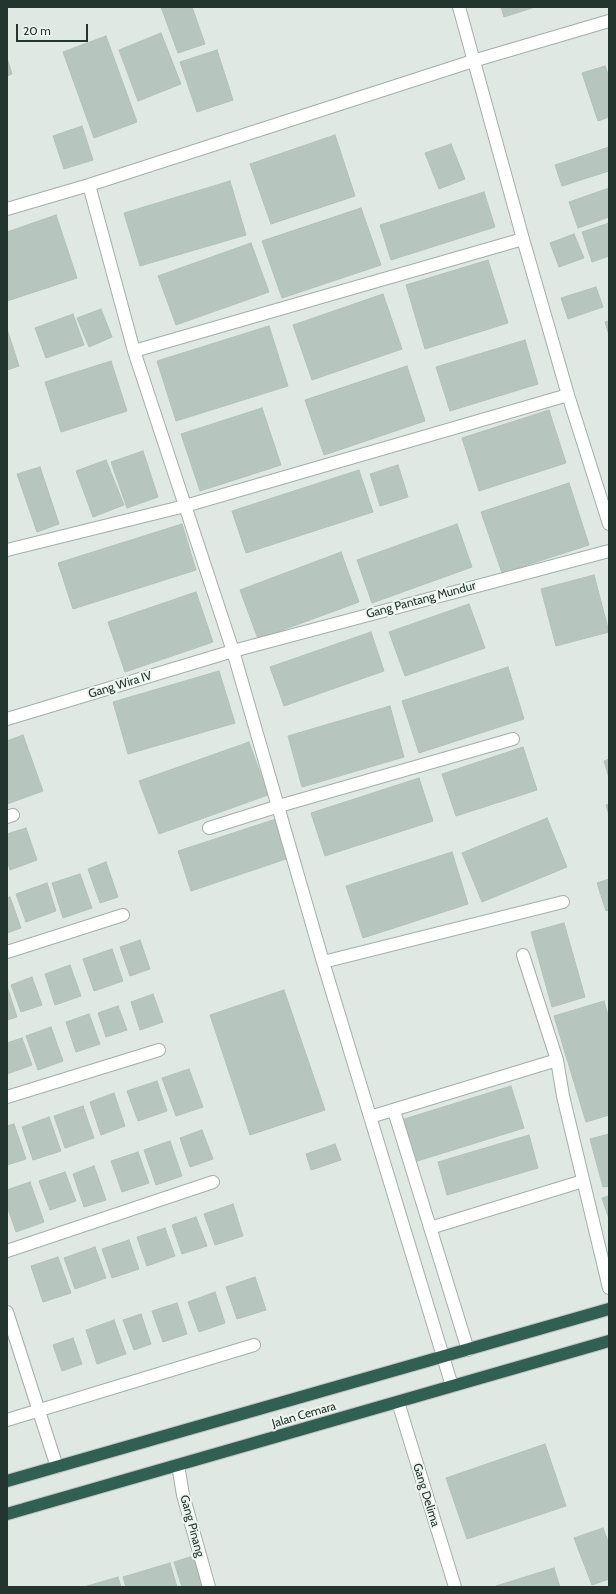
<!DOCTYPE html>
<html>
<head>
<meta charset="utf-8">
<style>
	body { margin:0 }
	#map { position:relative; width:616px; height:1594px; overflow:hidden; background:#dfe8e3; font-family:Cabin,sans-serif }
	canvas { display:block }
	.frame { position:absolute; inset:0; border:8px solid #22362f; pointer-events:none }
	.scale { position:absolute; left:16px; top:24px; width:72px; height:18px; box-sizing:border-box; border:2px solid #22362f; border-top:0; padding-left:5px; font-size:12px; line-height:14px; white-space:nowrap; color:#22362f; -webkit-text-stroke:3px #eef5f1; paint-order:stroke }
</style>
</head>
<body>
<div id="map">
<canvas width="616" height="1594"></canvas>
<div class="frame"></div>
<div class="scale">20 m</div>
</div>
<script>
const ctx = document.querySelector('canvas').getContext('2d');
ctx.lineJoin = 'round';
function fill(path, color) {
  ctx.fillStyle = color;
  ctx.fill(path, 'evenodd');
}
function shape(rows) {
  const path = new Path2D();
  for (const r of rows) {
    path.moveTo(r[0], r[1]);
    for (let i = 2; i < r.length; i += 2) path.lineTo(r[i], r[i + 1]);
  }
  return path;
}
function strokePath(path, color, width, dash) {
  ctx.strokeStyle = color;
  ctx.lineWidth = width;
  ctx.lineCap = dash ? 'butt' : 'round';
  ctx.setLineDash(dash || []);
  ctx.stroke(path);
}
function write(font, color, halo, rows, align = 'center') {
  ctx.font = font + ' Cabin,sans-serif';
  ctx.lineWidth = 4;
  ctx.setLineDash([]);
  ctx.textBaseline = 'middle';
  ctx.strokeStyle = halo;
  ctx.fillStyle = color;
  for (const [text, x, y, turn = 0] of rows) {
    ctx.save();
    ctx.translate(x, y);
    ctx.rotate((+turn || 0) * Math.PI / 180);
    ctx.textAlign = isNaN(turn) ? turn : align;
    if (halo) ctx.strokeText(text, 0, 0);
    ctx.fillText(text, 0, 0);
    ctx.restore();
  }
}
const building = shape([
	[161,7,192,7,205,44,178,53,161,7],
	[501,7,535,7,504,17,501,7],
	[161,33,181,84,138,101,119,50,161,33],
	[106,36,137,122,94,138,63,52,106,36],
	[217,50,233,100,197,112,180,62,217,50],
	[7,58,12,74,7,76,7,58],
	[605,66,609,77,609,117,598,121,582,73,605,66],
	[82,126,93,160,64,169,53,136,82,126],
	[335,135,355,196,271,224,250,164,335,135],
	[451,144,465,179,439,189,425,153,451,144],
	[609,147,609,171,562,186,555,165,609,147],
	[230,181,246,235,140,266,124,213,230,181],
	[609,188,609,217,578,228,569,202,609,188],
	[484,192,495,227,391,260,380,225,484,192],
	[361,208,381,265,282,298,262,241,361,208],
	[56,215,77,278,7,301,7,232,56,215],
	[609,223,609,256,592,262,582,232,609,223],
	[574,234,584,258,559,267,550,243,574,234],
	[251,243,269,292,176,325,158,276,251,243],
	[488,260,508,323,425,349,406,285,488,260],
	[596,287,603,307,568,319,561,298,596,287],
	[383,294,402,349,312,380,293,325,383,294],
	[101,309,112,337,89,347,77,318,101,309],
	[73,314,84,345,46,358,35,328,73,314],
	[609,321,609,335,605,322,609,321],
	[269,326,288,386,176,421,157,361,269,326],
	[7,329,19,366,7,370,7,329],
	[525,340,538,384,450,411,436,367,525,340],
	[111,361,127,411,61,432,45,382,111,361],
	[407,366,425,421,324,455,305,400,407,366],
	[262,408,281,465,200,491,181,434,262,408],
	[549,410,566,463,479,491,462,438,549,410],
	[143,451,158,497,127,508,111,462,143,451],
	[106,460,124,505,93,517,76,471,106,460],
	[398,465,408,497,380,506,370,474,398,465],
	[40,467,59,524,37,532,17,474,40,467],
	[359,470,373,512,246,553,232,511,359,470],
	[569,483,589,545,502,573,481,512,569,483],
	[182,524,196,570,73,609,58,563,182,524],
	[457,524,472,567,372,603,357,560,457,524],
	[341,552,359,602,258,639,240,590,341,552],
	[594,575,609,632,556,646,541,589,594,575],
	[196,592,213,642,125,672,108,622,196,592],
	[469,604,485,648,405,676,389,632,469,604],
	[371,632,384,671,284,706,270,667,371,632],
	[508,667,524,719,419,753,402,701,508,667],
	[219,671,235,723,128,754,113,702,219,671],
	[390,706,404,757,302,787,288,736,390,706],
	[23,735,43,791,7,804,7,741,23,735],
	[249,742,268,795,159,834,139,781,249,742],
	[523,747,537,790,456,816,442,774,523,747],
	[609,759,609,778,604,761,609,759],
	[419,778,433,821,325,856,311,813,419,778],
	[609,804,609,815,606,805,609,804],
	[279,818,292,857,191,891,178,851,279,818],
	[547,818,567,867,482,902,462,853,547,818],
	[26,828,37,860,10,870,7,860,7,834,26,828],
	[452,852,468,904,363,938,346,886,452,852],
	[106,862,118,897,100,903,88,869,106,862],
	[80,874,92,908,63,918,52,883,80,874],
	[609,879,609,910,606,911,597,883,609,879],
	[47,883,56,911,26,922,16,894,47,883],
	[10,897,21,928,7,933,7,898,10,897],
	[564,923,585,997,552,1007,531,932,564,923],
	[140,940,150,969,130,976,120,947,140,940],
	[112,949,123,981,94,991,83,959,112,949],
	[70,965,81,996,55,1005,45,974,70,965],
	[32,977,42,1005,21,1012,11,985,32,977],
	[7,986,17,1017,7,1020,7,986],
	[284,990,325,1110,250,1135,210,1015,284,990],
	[153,994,163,1022,140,1030,131,1002,153,994],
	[604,1001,609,1019,609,1115,586,1122,554,1016,604,1001],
	[118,1006,127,1030,106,1037,98,1013,118,1006],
	[89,1014,100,1044,76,1052,66,1022,89,1014],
	[51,1027,63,1061,38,1070,26,1036,51,1027],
	[22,1038,32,1065,7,1074,7,1043,22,1038],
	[189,1069,203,1107,176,1116,162,1078,189,1069],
	[157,1081,167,1111,138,1121,127,1091,157,1081],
	[511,1086,524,1128,414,1162,401,1120,511,1086],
	[114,1093,125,1126,101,1135,90,1102,114,1093],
	[83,1106,94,1138,65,1148,54,1116,83,1106],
	[49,1117,61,1151,33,1160,22,1127,49,1117],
	[14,1124,26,1159,7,1165,7,1126,14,1124],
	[202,1130,213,1159,190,1167,180,1138,202,1130],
	[609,1134,609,1186,603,1187,590,1139,609,1134],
	[529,1135,538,1168,447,1195,438,1162,529,1135],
	[170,1141,182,1176,156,1185,144,1150,170,1141],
	[335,1144,341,1160,311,1170,306,1154,335,1144],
	[138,1152,149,1183,122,1192,111,1161,138,1152],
	[94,1166,106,1200,84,1207,73,1174,94,1166],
	[65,1172,76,1201,50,1210,39,1181,65,1172],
	[30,1182,44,1222,16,1232,7,1206,7,1190,30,1182],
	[609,1196,609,1219,602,1198,609,1196],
	[233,1204,243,1236,215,1245,204,1214,233,1204],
	[196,1217,207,1246,182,1254,172,1225,196,1217],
	[165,1228,175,1256,147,1266,137,1237,165,1228],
	[129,1240,139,1269,112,1278,102,1249,129,1240],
	[95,1247,106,1278,75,1289,64,1258,95,1247],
	[58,1257,71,1293,43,1302,31,1266,58,1257],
	[255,1277,266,1310,237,1319,226,1287,255,1277],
	[215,1292,225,1323,199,1332,188,1302,215,1292],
	[177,1303,187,1334,163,1342,152,1311,177,1303],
	[141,1314,151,1344,134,1350,123,1320,141,1314],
	[114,1320,126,1354,97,1364,86,1330,114,1320],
	[73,1338,82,1364,62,1371,53,1345,73,1338],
	[545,1444,566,1506,467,1539,446,1478,545,1444],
	[603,1528,609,1544,609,1579,592,1585,574,1538,603,1528],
	[193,1556,203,1587,182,1587,174,1562,193,1556],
	[170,1563,177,1587,126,1587,123,1577,170,1563],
	[554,1568,560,1587,497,1587,496,1586,554,1568],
	[118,1577,121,1587,84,1587,118,1577]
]);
fill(building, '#b7c5bf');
strokePath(building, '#b2c1b9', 1);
const street = shape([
	[459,7,523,239,568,395,609,524],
	[89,185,134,351,233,651,323,962,452,1386],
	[7,209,89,185,473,61,609,21],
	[134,351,523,239],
	[7,550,185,506,568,395],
	[7,719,233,651,609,551],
	[7,817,13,815],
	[209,828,279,806,513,739],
	[7,952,123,915],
	[523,955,557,1060],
	[323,962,563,902],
	[7,1097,159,1050],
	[394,1111,468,1350],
	[370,1117,557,1060,563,1096,609,1288],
	[430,1228,583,1181],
	[7,1251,213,1182],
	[7,1312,57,1467],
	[398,1402,455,1587],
	[7,1420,254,1345],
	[178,1465,183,1495,209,1587]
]);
const highway = shape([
	[7,1481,609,1309],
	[7,1514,609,1341]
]);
strokePath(street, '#a3afa9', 14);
strokePath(highway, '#bdc3c1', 14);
strokePath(street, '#fff', 12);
strokePath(highway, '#315f51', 12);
write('12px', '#22362f', '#eef5f1', [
	["Gang Pantang Mundur",421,600,-15],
	["Gang Wira IV",120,685,-17],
	["Jalan Cemara",304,1415,-16],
	["Gang Delima",426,1495,73],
	["Gang Pinang",192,1526,75]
]);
</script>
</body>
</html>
